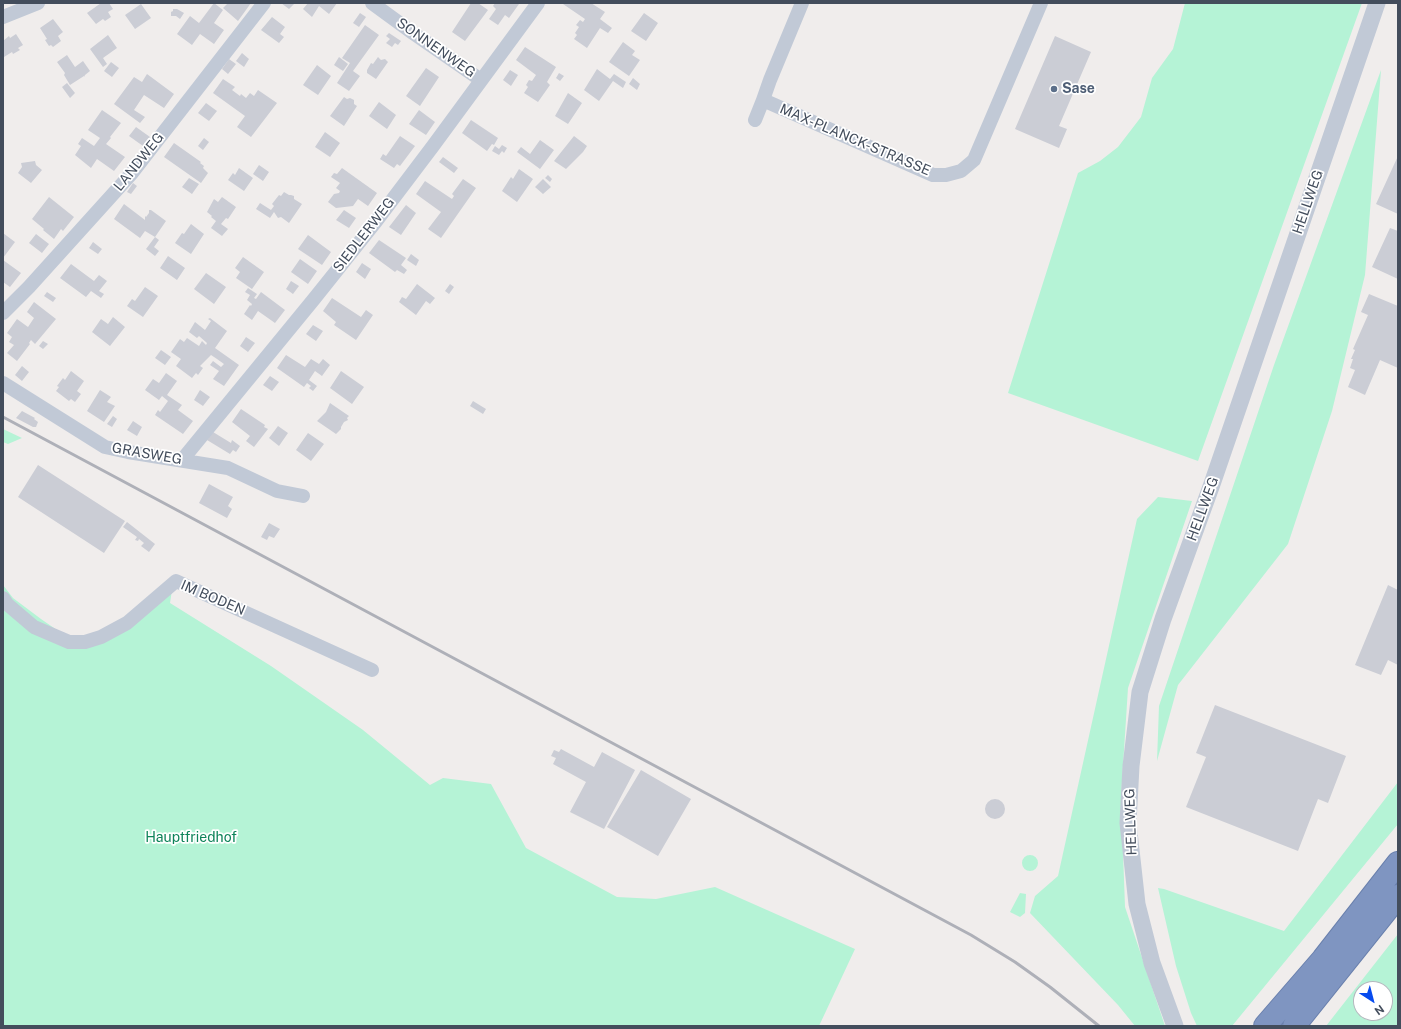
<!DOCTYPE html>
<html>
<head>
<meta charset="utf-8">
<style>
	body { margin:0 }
	#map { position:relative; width:1401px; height:1029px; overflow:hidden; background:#f0edec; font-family:"Public Sans",sans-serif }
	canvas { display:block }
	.frame { position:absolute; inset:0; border:4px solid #434d5c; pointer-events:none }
	.north { position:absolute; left:1353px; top:981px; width:40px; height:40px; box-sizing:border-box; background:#fff; border:1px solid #b4b8be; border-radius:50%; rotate:144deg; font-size:11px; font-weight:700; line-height:16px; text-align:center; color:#434d5c }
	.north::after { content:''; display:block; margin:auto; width:14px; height:18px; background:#074bef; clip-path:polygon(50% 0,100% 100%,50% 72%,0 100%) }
</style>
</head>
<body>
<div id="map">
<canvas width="1401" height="1029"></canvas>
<div class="frame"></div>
<div class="north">N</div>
</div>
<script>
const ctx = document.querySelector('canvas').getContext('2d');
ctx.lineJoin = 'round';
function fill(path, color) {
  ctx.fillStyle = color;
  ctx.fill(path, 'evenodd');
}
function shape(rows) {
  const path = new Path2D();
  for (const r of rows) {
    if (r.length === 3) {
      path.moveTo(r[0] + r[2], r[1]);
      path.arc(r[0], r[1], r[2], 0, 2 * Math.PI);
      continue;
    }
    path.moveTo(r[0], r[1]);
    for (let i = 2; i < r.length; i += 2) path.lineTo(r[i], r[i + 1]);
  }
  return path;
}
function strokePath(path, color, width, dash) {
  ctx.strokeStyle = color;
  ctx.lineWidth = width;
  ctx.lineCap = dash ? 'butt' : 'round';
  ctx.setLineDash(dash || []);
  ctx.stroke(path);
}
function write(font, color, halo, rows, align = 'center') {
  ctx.font = font + ' "Public Sans",sans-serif';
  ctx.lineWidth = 3.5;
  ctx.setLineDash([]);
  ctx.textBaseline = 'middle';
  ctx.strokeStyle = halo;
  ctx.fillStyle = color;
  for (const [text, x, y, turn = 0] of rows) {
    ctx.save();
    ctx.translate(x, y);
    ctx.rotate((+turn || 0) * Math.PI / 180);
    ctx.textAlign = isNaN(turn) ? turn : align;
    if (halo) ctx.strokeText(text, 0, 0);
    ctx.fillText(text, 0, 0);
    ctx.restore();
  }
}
fill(shape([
	[1185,3,1362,3,1198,461,1008,393,1078,173,1100,161,1118,147,1141,117,1152,78,1173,49],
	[1381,70,1365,275,1332,411,1288,544,1178,685,1157,761,1159,706,1274,365],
	[3,429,22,438,8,444,3,442],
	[1158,497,1192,501,1128,688,1121,797,1125,907,1165,1026,1135,1026,1118,1005,1030,913,1035,896,1058,876,1137,519],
	[174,577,170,603,271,666,363,730,430,785,443,778,491,784,526,848,617,897,656,899,715,887,855,949,819,1026,3,1026,3,585,13,598,41,619,67,637,83,638,116,625],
	[1398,782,1398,824,1232,1026,1197,1026,1191,1013,1176,966,1158,888,1164,889,1284,931],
	[1030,863,8],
	[1020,893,1026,894,1025,913,1020,917,1010,912],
	[1398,934,1398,1026,1326,1026],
	[1361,989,1385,989,1385,1013,1361,1013]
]), '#b5f3d6');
fill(shape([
	[101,3,109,3,113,9,108,12,111,17,105,21,103,19,96,24,87,13],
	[214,3,223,10,214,23,224,30,214,44,200,34,192,45,177,34,190,16,199,23],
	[228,3,251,3,238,21,223,8],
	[281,3,295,3,289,9],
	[308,3,337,3,329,14,319,6,312,17,303,9],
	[471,3,478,3,488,10,465,41,452,32],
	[495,3,518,3,519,4,509,18,505,15,498,25,489,19,496,9,493,6],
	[564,3,591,3,605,12,600,19,612,28,608,33,600,28,587,48,574,39,577,35,575,33,579,27,576,25,580,20,583,22,585,19,563,4],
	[141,4,151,18,135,29,125,15],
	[173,9,177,9,184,13,180,19,176,16,171,16,171,12,173,11],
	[360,13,366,17,359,27,353,23],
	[644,13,658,23,646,41,631,31],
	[272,17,285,27,280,34,284,37,279,43,261,30],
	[53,19,63,32,58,36,61,41,53,47,51,45,49,46,45,40,47,39,40,28],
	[365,25,379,35,353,71,360,76,349,91,337,83,350,63,342,58],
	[389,33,401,41,398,45,395,43,392,47,386,43,390,39,386,36],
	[16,34,23,45,18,48,20,50,13,54,12,52,4,57,3,41,9,36,10,38],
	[108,35,117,48,103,58,107,64,103,67,90,49],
	[1055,36,1091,52,1059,126,1067,129,1059,148,1015,129],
	[623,42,635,51,632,55,640,60,629,76,609,62],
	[525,47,556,67,547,82,550,85,538,102,524,93,528,87,526,85,529,80,532,81,536,75,516,60],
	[242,53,249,59,244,67,236,61],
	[67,55,75,67,83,61,90,71,85,75,84,77,84,76,70,85,64,75,65,73,57,62],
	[339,57,348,64,343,71,334,65],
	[378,57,381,60,385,59,388,62,376,79,367,73,367,70,371,63,373,64],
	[229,59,236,64,228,74,222,69],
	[111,62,119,68,112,77,104,71],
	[317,65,331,76,318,95,303,85],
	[426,68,439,77,420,106,406,96],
	[597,69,610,79,614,74,626,82,623,88,613,81,599,101,584,90],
	[510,70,518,75,511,86,503,80],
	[559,73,564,76,560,81,556,78],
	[147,74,174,94,164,108,144,95,134,110,145,117,140,123,114,104,134,77,142,82],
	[633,78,640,84,637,90,629,84],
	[223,79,235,87,232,90,240,96,241,94,246,98,250,93,254,96,258,90,277,103,251,137,237,127,245,116,213,93],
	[67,83,75,93,70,98,62,87],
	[568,93,582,103,568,124,555,116],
	[344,97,347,99,350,98,354,100,354,104,357,106,344,126,330,116],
	[379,102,396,115,387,129,369,116],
	[206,103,217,111,209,121,198,113],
	[102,110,121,123,110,137,111,138,106,144,125,157,114,171,97,159,91,168,75,155,81,146,78,144,82,138,94,146,100,138,88,130],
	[419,110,435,122,426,135,409,124],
	[471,120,498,138,494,145,492,144,487,151,462,133],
	[136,127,150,137,143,146,129,136],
	[325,132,340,143,330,157,315,147],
	[400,136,415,146,400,166,397,164,394,168,380,159,383,154,386,156],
	[574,136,587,146,583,152,566,169,554,161],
	[204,138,209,142,203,150,198,146],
	[540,140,554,150,540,169,517,152,521,147,530,154],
	[174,143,201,162,200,163,204,166,203,168,208,173,201,183,164,157],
	[502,145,507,148,504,153,502,151,499,155,492,151,495,146,499,149],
	[1398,156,1398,214,1376,204],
	[443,157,458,168,454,173,439,162],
	[35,161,36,165,42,170,31,183,18,173,22,167,21,163],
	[259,165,269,172,263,181,253,174],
	[239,168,253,178,244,191,228,180,233,173,235,175],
	[342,168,377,193,368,206,358,199,353,206,336,208,328,202,334,194,339,193,340,191,336,188,340,183,331,177,334,173,337,174],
	[519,169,533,179,517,202,502,191,511,177,513,179],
	[548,175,552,179,550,182,545,178],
	[189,178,199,184,192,194,182,187],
	[463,179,476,188,441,238,428,229,441,212,416,194,425,181,452,199,454,196,452,194],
	[543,179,551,187,543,194,535,187],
	[133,183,137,186,131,194,127,192],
	[284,192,289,195,291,195,294,196,294,199,302,204,289,223,281,217,278,218,274,212,270,218,256,209,260,203,271,210,274,206,272,204,279,195,281,196],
	[49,197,74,217,63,231,61,229,54,239,43,230,44,229,32,219],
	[222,197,236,207,228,219,226,218,221,224,228,229,222,236,211,228,216,221,211,217,212,216,207,212,214,199,218,202],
	[124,204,145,220,145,216,146,217,149,213,149,210,151,210,166,221,155,237,145,231,140,238,114,219],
	[406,205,416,213,401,235,389,227],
	[344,210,356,218,349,228,336,220],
	[191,224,204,234,191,254,175,243,182,233,184,234],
	[1390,228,1398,231,1398,279,1372,267],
	[3,233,15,242,3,258],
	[36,234,49,244,42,253,29,243],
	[308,235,331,252,322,265,298,249],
	[155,237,159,240,154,247,159,251,155,256,146,249],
	[379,240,406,258,401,265,407,270,404,274,397,270,395,272,369,253],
	[93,242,102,249,98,254,89,248],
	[411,254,419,260,416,266,407,260],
	[168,256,185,268,177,280,160,268],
	[243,257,264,272,252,289,236,278,240,272,235,268],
	[300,259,317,271,308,284,291,272],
	[3,260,21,273,10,287,3,282],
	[362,263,371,269,365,279,356,272],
	[71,264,94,281,99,275,107,281,99,291,104,294,101,298,91,291,86,297,60,278],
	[206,273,226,287,214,304,194,289],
	[291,281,299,286,293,294,286,289],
	[417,284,435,298,430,304,426,301,416,315,399,302,402,297,406,299],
	[450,284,454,287,449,294,445,291],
	[145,287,158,296,143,317,127,306,132,299,135,301],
	[248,288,257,294,254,298,256,299,261,292,285,310,275,323,258,311,252,320,244,314,250,305,251,306,252,304,247,300,250,295,245,292],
	[47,292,56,298,53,302,44,296],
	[1369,294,1398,306,1398,368,1380,360,1365,395,1348,387,1355,370,1350,368,1353,359,1351,359,1355,350,1353,349,1368,315,1361,312],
	[332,298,361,317,366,310,373,315,356,340,334,325,336,322,323,311],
	[34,302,56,319,35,344,31,340,29,343,30,344,17,361,7,353,14,345,9,342,12,337,7,333,17,319,28,327,34,318,27,312],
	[113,317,125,327,110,346,92,332,101,319,108,324],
	[210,318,227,331,215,348,239,365,224,386,213,379,219,371,210,365,213,361,221,367,224,364,217,359,211,355,200,366,203,368,198,375,196,373,192,378,176,366,181,359,171,352,180,339,184,342,187,338,199,346,202,341,206,345,207,343,199,336,197,338,189,332,195,322,205,330,211,321,208,319],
	[313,325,323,331,316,341,306,334],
	[246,337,255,343,248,352,240,346],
	[43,341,48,344,43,349,39,346],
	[161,350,171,357,165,365,155,358],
	[286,355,305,367,311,359,319,364,323,359,330,365,322,376,315,371,309,380,317,386,313,391,309,388,311,386,307,383,304,387,277,368],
	[22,366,29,372,22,381,15,375],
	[71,371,84,381,77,391,81,394,75,402,71,399,69,401,56,391,59,387,57,386,63,378,65,380],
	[341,371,364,387,352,404,330,388],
	[166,373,177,381,167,395,182,405,178,410,193,421,183,434,155,415,158,410,160,412,168,401,162,396,159,400,145,390,153,379,159,383],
	[270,376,279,382,272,391,263,385],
	[100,390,111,397,107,402,115,406,104,422,87,411],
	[200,390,210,397,203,406,194,400],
	[473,401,486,409,483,414,470,406],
	[330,403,349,416,347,418,348,420,344,422,341,427,341,429,336,434,317,421,326,412],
	[241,409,265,425,264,427,268,429,254,447,246,441,250,436,232,422],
	[22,411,35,418,34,419,38,422,36,427,33,427,16,418],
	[113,416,117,419,112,427,107,424],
	[133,421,142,427,137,436,127,430],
	[278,426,288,433,279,446,269,438],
	[213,432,231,443,232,440,240,446,236,452,233,450,230,454,207,440],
	[308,433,324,444,311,461,296,450],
	[38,465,125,521,104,553,18,497],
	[209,484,233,497,228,506,232,509,227,518,199,503],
	[127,522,155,544,149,552,141,546,144,543,139,539,138,541,135,540,137,537,123,527],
	[269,523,280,529,274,538,269,536,267,540,261,537],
	[1388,585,1398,590,1398,665,1388,660,1381,675,1355,665],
	[1215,705,1346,756,1328,803,1318,799,1298,851,1186,807,1206,757,1196,753],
	[561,749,594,767,602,752,635,770,604,829,570,812,586,782,553,764,556,758,551,756,554,750,559,752],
	[641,770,691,799,658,856,607,827],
	[995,809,10]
]), '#cbcdd5');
const motorway = shape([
	[1265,1026,1323,959,1398,863],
	[1294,1026,1398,896]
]);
strokePath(motorway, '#6a80ad', 24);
strokePath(shape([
	[372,3,413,33,481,80],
	[802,3,770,80,763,100,933,175,946,175,961,171,974,160,1041,3],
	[3,17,38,3],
	[755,120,763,100],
	[3,313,29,287,132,173,264,3],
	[3,383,105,447,128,452,228,468,277,491,303,496],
	[182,460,314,299,374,224,433,146,538,3],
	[3,598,7,604,34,627,69,642,85,642,101,637,127,623,176,581,372,670]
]), '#c1c9d6', 14);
strokePath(shape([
	[1175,1026,1152,963,1137,904,1128,823,1131,766,1140,692,1163,619,1212,484,1377,3]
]), '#c1c9d6', 17);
strokePath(motorway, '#7f95c1', 22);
strokePath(shape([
	[3,417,971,935,1015,962,1050,987,1099,1026]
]), '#aeb0b8', 3);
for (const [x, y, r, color] of [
	[1054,89,4,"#5c6f8a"]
]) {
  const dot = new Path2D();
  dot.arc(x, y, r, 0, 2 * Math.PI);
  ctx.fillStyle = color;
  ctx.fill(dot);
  strokePath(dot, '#fff', 1.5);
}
write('14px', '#434d5c', '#fff', [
	["SONNENWEG",436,48,35],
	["MAX-PLANCK-STRASSE",855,140,23],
	["LANDWEG",139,162,-51],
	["HELLWEG",1308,202,-71],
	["SIEDLERWEG",364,235,-52],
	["GRASWEG",147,454,10],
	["HELLWEG",1203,509,-70],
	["IM BODEN",213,598,23],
	["HELLWEG",1131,822,-92]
]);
write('bold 14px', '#4e5e75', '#fff', [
	["Sase",1062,89]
], 'left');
write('14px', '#0d8359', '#fff', [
	["Hauptfriedhof",191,838]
]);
</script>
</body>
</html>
